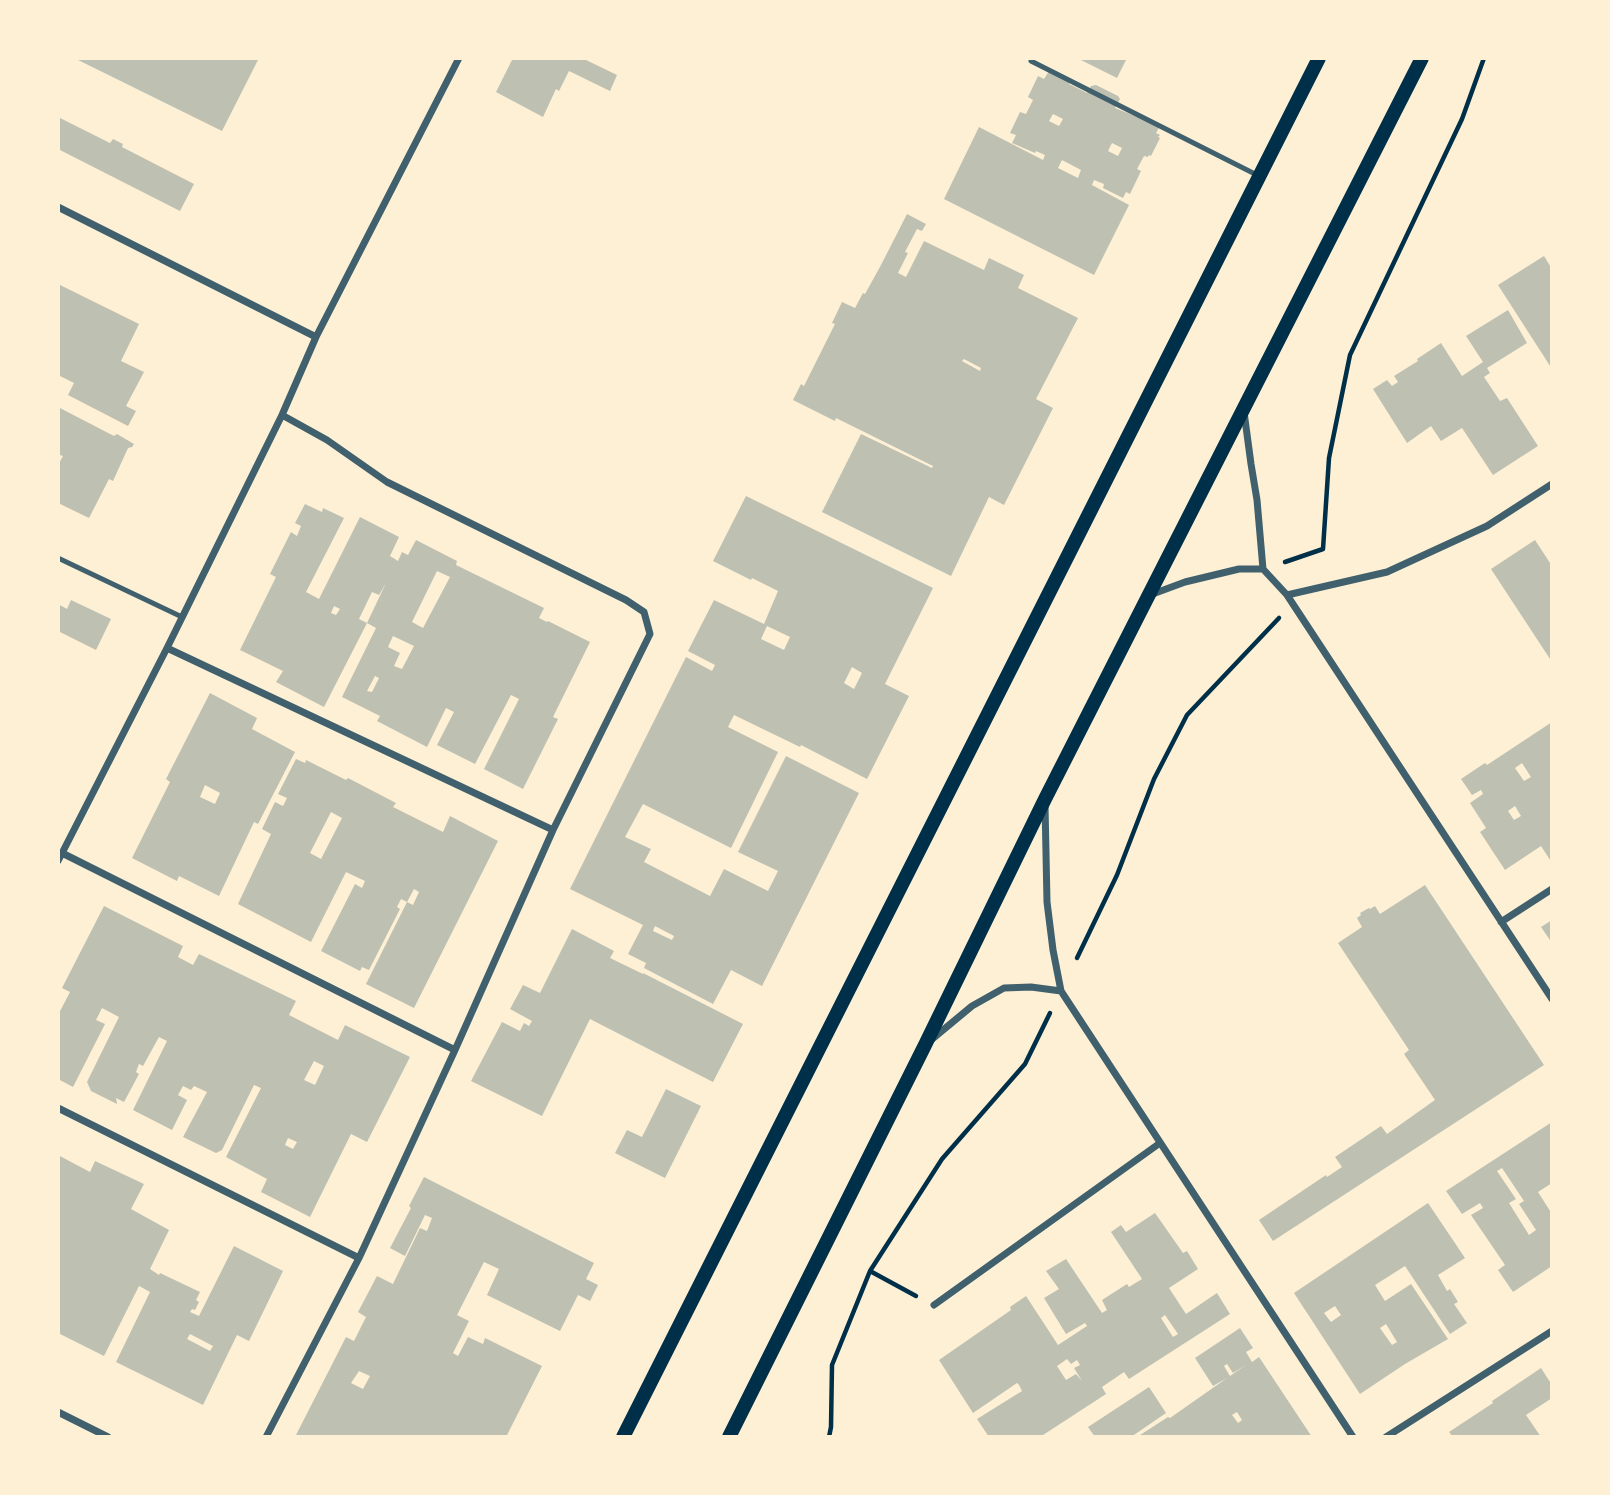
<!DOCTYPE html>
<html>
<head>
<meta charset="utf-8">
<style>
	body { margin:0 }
	#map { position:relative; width:1610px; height:1495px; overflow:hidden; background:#fdf0d5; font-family:Roboto,sans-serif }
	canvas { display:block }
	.frame { position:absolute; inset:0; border:60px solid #fdf0d5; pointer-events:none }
</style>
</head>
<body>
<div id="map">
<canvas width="1610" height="1495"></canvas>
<div class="frame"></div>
</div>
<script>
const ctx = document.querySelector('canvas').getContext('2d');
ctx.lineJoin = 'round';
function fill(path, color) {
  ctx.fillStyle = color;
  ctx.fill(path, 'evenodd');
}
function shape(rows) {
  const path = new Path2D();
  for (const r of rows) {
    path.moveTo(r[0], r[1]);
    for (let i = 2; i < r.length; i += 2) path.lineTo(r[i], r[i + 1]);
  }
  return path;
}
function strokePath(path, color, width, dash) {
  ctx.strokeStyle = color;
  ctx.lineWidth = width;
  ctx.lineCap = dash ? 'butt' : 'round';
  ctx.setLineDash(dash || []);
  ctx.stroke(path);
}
fill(shape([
	[74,58,259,58,222,131],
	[513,58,582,58,617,75,610,91,569,71,559,91,556,89,543,117,496,92],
	[1077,58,1127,58,1117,78],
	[1049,71,1070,82,1069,84,1087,93,1091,86,1096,85,1118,96,1120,99,1115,108,1160,126,1156,133,1160,135,1158,137,1160,138,1151,156,1149,155,1148,157,1144,156,1137,169,1141,171,1130,194,1126,192,1123,198,1103,188,1104,184,1094,180,1092,185,1129,205,1094,275,944,199,979,127,1043,160,1045,155,1036,151,1035,153,1012,143,1016,135,1010,133,1020,112,1026,114,1033,100,1028,97,1038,76,1044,79],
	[1053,114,1063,119,1059,126,1049,121],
	[1112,143,1122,148,1118,156,1108,151],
	[1062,160,1081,170,1078,178,1058,168],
	[58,117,110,143,113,139,123,144,122,147,194,184,180,211,58,149],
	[907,214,926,224,922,231,917,229,905,252,908,253,898,273,906,277,924,241,984,270,989,258,1024,275,1018,288,1078,318,1036,399,1053,408,1004,505,989,497,951,576,822,512,861,434,932,468,933,466,836,418,835,421,793,400,801,384,804,386,835,324,832,323,842,302,855,308,863,293,865,294,881,265],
	[964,359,981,368,980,371,962,361],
	[1544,256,1552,269,1552,369,1498,285],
	[58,284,139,324,121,361,144,372,126,406,136,411,128,426,68,395,74,383,58,375],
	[1508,310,1527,343,1487,368,1490,373,1484,377,1500,401,1507,398,1538,446,1493,475,1462,428,1441,441,1431,426,1407,443,1373,389,1387,380,1392,386,1398,382,1394,376,1418,361,1417,359,1441,343,1462,376,1483,362,1466,336],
	[58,407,114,436,117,434,134,444,132,447,128,448,113,481,109,479,89,518,58,503,58,465,63,456,60,455,58,459],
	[746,496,933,588,885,684,909,696,867,779,801,745,800,747,734,715,728,727,778,752,731,848,643,804,625,837,651,849,644,862,710,896,724,869,768,891,778,871,738,852,786,756,859,793,762,986,731,970,713,1004,644,968,646,963,628,954,643,925,570,889,686,657,712,671,715,665,688,651,714,600,764,624,778,591,752,578,751,580,713,561],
	[767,626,790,637,784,650,761,639],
	[852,667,862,673,854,689,844,683],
	[655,926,674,936,672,940,653,931],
	[305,504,322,512,323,508,344,518,306,592,319,599,360,517,399,537,390,556,398,561,402,552,408,555,416,540,457,561,456,565,544,608,539,618,547,622,548,621,590,642,553,717,558,719,523,789,484,769,519,699,511,695,475,764,437,745,454,712,446,708,427,747,377,721,380,716,342,697,376,628,367,623,386,583,379,595,372,592,359,619,367,623,324,707,276,682,283,671,240,650,276,577,270,574,291,532,297,536,301,526,295,523],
	[437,571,450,577,423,628,412,622],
	[334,606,340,609,336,615,331,613],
	[393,636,414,646,402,669,394,666,400,653,388,647],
	[375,676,379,678,372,692,367,691],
	[1535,540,1552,566,1552,662,1491,569],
	[71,600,111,619,96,650,58,631,58,604,67,609],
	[210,693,257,718,252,729,295,752,258,824,254,822,219,896,179,876,177,881,132,858,170,782,166,779],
	[205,785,220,793,215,804,200,797],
	[1552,722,1552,863,1541,846,1505,870,1480,832,1486,828,1470,803,1483,794,1481,790,1472,795,1461,779,1485,763,1487,765],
	[1522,763,1531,777,1524,781,1515,768],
	[1515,806,1521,816,1514,820,1508,811],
	[296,759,305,763,306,760,346,780,348,778,396,803,393,807,443,832,450,816,498,841,414,1008,366,984,407,902,413,905,419,892,414,889,407,902,401,899,397,907,400,909,369,970,362,967,360,971,321,951,355,884,362,888,365,881,346,872,311,942,238,904,271,834,262,829,275,802,283,806,287,798,278,794],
	[331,812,342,818,321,859,310,853],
	[1425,885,1544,1065,1273,1241,1259,1220,1326,1175,1327,1177,1342,1167,1335,1157,1381,1126,1387,1134,1435,1100,1404,1054,1409,1050,1338,943,1362,927,1357,918,1361,915,1360,913,1369,908,1370,909,1375,906,1380,914],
	[104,906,183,946,178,957,193,965,199,954,296,1001,289,1015,338,1040,345,1025,410,1057,367,1142,351,1134,310,1217,261,1192,267,1179,226,1157,261,1088,254,1085,222,1150,216,1153,183,1137,207,1092,194,1086,191,1090,183,1086,178,1095,187,1100,172,1130,133,1110,167,1041,159,1037,143,1066,139,1064,136,1072,139,1074,124,1102,116,1098,117,1104,91,1091,87,1082,119,1017,102,1008,96,1020,105,1024,73,1087,58,1079,58,1015,70,992,62,988],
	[314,1061,324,1066,315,1085,304,1080],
	[288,1138,297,1142,293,1149,285,1145],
	[1552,920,1552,943,1541,927],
	[572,929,614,951,610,958,643,974,643,973,743,1024,713,1082,590,1019,542,1116,471,1081,502,1022,520,1031,524,1023,529,1026,532,1021,510,1009,523,985,540,993],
	[666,1089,701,1106,665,1178,615,1153,627,1130,642,1137],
	[1552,1122,1552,1183,1538,1192,1552,1214,1552,1266,1513,1292,1498,1270,1505,1265,1471,1215,1483,1208,1480,1203,1462,1214,1446,1191],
	[1502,1168,1524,1201,1519,1204,1536,1230,1529,1235,1509,1203,1516,1199,1497,1171],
	[58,1155,90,1172,95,1161,144,1184,131,1209,169,1230,150,1269,159,1275,160,1273,200,1292,196,1300,199,1302,195,1310,192,1309,190,1312,199,1316,234,1246,283,1271,249,1341,237,1335,203,1405,116,1362,150,1292,141,1287,139,1286,104,1356,58,1333],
	[190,1334,213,1346,210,1351,187,1339],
	[424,1177,594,1263,586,1279,598,1285,590,1301,578,1295,560,1331,487,1295,499,1269,484,1262,457,1315,469,1321,453,1353,458,1356,468,1337,483,1344,485,1338,542,1366,506,1437,295,1437,346,1337,354,1341,366,1317,358,1312,377,1276,393,1284,420,1228,427,1231,432,1218,425,1215,405,1256,390,1248,411,1208,409,1206],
	[359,1371,370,1376,363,1389,351,1383],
	[1428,1203,1465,1258,1438,1275,1447,1291,1450,1289,1458,1302,1454,1304,1467,1323,1450,1334,1405,1266,1375,1285,1385,1301,1411,1284,1448,1339,1405,1364,1360,1394,1294,1293],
	[1335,1306,1341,1315,1331,1322,1324,1313],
	[1386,1324,1397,1342,1392,1345,1380,1328],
	[1155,1213,1183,1253,1187,1251,1198,1269,1169,1288,1186,1314,1217,1293,1230,1314,1129,1379,1124,1372,1102,1387,1106,1394,1040,1437,989,1437,977,1419,1022,1391,1019,1385,1017,1383,973,1413,939,1360,1011,1310,1010,1307,1026,1296,1058,1345,1087,1326,1085,1323,1066,1334,1044,1298,1059,1289,1046,1271,1066,1259,1102,1313,1107,1310,1102,1300,1127,1284,1129,1287,1142,1279,1111,1232,1121,1225,1126,1232],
	[1165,1315,1178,1334,1173,1337,1161,1318],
	[1067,1359,1071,1364,1077,1360,1080,1365,1074,1368,1082,1381,1076,1374,1066,1380,1057,1366],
	[1240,1328,1253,1348,1246,1352,1252,1362,1259,1357,1312,1437,1185,1437,1184,1435,1181,1437,1137,1437,1168,1417,1170,1418,1227,1378,1213,1386,1195,1358],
	[1227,1364,1233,1373,1246,1365,1230,1376,1224,1366],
	[1237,1412,1242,1420,1238,1423,1232,1415],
	[1541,1368,1552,1385,1552,1398,1526,1415,1541,1437,1453,1437,1449,1432,1493,1403,1492,1401],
	[1149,1387,1166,1413,1131,1437,1095,1437,1088,1427]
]), '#bec0b2');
strokePath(shape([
	[1285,562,1323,549,1329,458,1350,355,1462,119,1484,58],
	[1077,958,1117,875,1154,779,1187,715,1279,618],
	[870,1271,916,1296],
	[829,1437,831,1427,832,1365,870,1271,942,1159,1025,1064,1050,1013]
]), '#003049', 4.5);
strokePath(shape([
	[1031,61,1259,176],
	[58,558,182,617]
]), '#3f606c', 5);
strokePath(shape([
	[58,207,316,337],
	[1263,569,1287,595,1552,999],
	[1150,595,1185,582,1239,569,1263,569,1257,500,1251,464,1244,412],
	[1287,595,1387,572,1487,526,1552,484],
	[167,648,553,830],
	[62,853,455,1050],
	[58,861,167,648,282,415,316,337,459,58],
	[1501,922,1552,889],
	[1061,991,1353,1437],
	[931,1040,972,1006,1004,988,1031,987,1061,991,1053,950,1047,902,1045,805],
	[58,1108,359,1258],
	[934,1305,1160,1143],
	[58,1412,108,1437],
	[266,1437,359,1258,455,1050,553,830,650,634,644,612,626,600,387,482,327,440,282,415],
	[1386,1437,1552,1331]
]), '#3f606c', 7);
strokePath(shape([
	[623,1437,1319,58],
	[729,1437,925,1045,1045,799,1422,58]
]), '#003049', 14);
</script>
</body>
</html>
